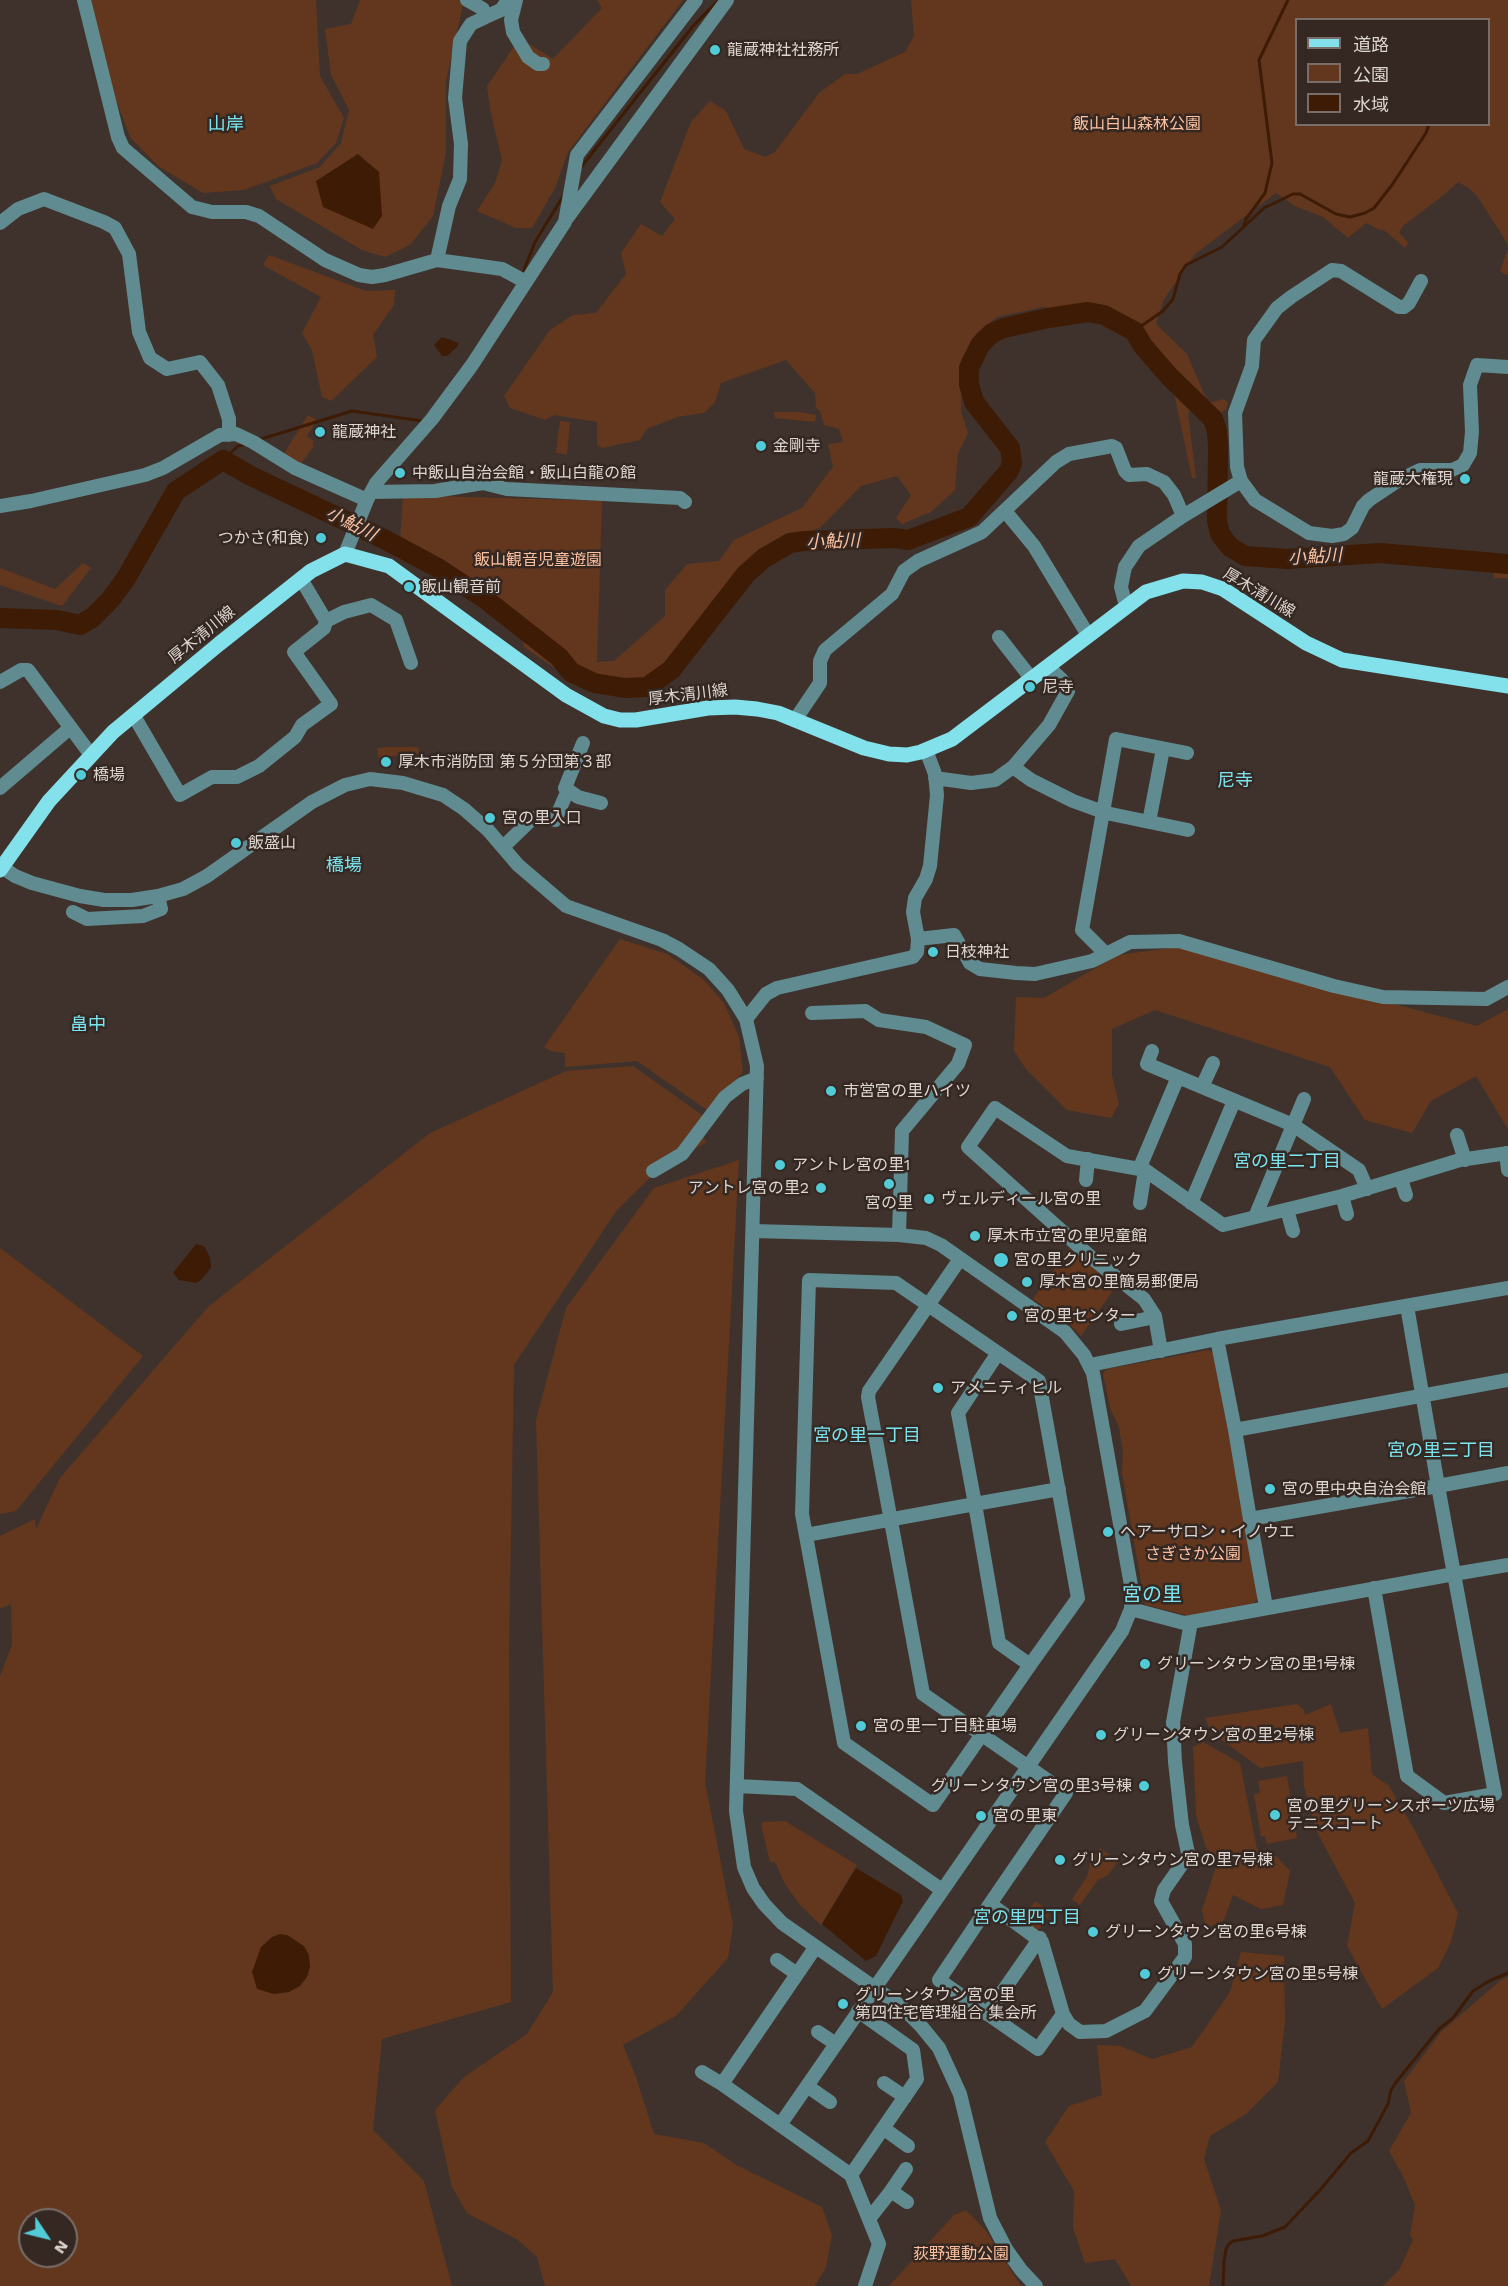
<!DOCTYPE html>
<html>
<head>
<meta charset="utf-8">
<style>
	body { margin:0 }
	#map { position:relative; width:1508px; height:2286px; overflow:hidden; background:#3f322c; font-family:"Work Sans","Noto Sans JP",sans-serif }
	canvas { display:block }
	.legend { position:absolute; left:1295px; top:18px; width:195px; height:108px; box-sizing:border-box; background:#352822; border:2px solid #786d68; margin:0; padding:8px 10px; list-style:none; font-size:18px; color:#ddd5d0 }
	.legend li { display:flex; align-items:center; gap:12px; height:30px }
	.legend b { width:30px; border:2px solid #786d68 }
	.north { position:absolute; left:18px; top:2208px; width:60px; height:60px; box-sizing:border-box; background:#352822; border:2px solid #786d68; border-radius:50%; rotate:125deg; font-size:16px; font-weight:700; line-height:24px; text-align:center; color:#ddd5d0 }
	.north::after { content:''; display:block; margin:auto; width:21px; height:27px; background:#52cbd8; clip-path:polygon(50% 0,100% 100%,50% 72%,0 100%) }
</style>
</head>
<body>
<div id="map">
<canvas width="1508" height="2286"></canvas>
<ul class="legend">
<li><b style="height:8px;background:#82e1eb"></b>道路</li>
<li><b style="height:16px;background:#63371d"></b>公園</li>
<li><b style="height:16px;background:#3e1b05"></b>水域</li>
</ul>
<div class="north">N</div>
</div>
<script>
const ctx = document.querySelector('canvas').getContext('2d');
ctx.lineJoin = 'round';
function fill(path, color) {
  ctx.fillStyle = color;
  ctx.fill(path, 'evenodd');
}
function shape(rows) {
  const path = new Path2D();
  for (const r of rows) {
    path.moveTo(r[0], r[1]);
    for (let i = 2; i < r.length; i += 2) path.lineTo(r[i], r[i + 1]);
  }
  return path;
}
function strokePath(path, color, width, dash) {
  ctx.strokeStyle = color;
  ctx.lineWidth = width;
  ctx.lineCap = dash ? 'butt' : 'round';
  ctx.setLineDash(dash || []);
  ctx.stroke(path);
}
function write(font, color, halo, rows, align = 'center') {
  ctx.font = font + ' "Work Sans","Noto Sans JP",sans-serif';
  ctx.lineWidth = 5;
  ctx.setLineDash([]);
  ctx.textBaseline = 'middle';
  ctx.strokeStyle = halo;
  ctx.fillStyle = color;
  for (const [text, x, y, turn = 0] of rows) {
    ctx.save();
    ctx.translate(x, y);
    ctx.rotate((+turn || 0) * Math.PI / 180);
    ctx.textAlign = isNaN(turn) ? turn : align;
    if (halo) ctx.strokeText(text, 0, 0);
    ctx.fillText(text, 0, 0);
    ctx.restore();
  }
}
fill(shape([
	[92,0,316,0,320,76,344,118,336,143,317,163,244,190,203,193,158,166,130,137,112,89,89,14],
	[360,0,464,0,446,81,446,152,433,216,410,245,385,257,362,250,276,199,270,186,320,167,341,143,349,110,331,75,325,29,351,24],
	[597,0,683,0,568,152,555,188,532,228,516,228,477,211,495,183,502,160,490,109,487,86,520,38,553,59,602,8],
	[911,0,1508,0,1508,274,1505,275,1500,271,1508,248,1507,243,1478,197,1469,188,1458,182,1445,194,1403,226,1399,232,1408,243,1405,248,1384,230,1380,230,1366,223,1348,238,1323,217,1295,206,1276,193,1195,254,1163,301,1156,324,1187,354,1208,403,1224,399,1228,403,1226,409,1218,415,1200,407,1191,410,1188,413,1196,478,1192,478,1170,374,1134,339,1103,317,1043,307,997,317,977,333,961,360,961,412,968,433,958,454,955,490,931,512,902,524,896,518,911,495,897,476,861,486,821,527,766,550,700,633,624,695,591,693,524,647,521,622,400,543,403,495,602,501,597,662,614,661,665,616,665,590,687,564,719,561,734,540,802,508,833,467,828,444,843,442,839,429,824,425,820,411,816,408,815,393,786,360,721,383,715,402,704,413,677,417,647,429,640,440,602,448,597,445,597,422,554,415,545,420,510,408,504,396,550,330,573,315,596,313,626,274,621,253,641,224,662,236,675,219,660,202,691,122,710,101,726,111,744,149,765,157,775,152,819,93,845,74,857,74,905,52,914,36],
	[1296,20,1488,20,1488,124,1296,124],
	[269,255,366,291,395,290,394,305,373,335,377,357,331,401,322,397,312,350,302,333,321,297,263,265],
	[774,412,800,412,816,415,815,422,775,418],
	[308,415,317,420,307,436,314,441,312,444,314,446,300,465,283,455],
	[560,421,570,422,567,454,556,453],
	[1493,556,1508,556,1508,578,1494,578],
	[83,563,91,568,62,606,0,585,0,568,55,589],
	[389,747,417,747,419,748,418,754,378,757,377,748],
	[620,939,667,954,704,980,724,1003,739,1037,743,1072,707,1110,637,1061,565,1067,565,1053,551,1051,544,1047],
	[1179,947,1477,1026,1508,1009,1508,1129,1476,1076,1431,1101,1412,1133,1365,1120,1330,1067,1155,1010,1112,1029,1112,1076,1119,1104,1111,1118,1067,1110,1026,1069,1014,1051,1016,997,1044,998,1118,955],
	[633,1066,709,1120,699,1129,706,1142,686,1155,668,1160,617,1210,514,1365,509,1650,511,2002,382,2039,373,2130,424,2181,452,2286,0,2286,0,1676,12,1645,11,1604,0,1609,0,1536,35,1519,36,1529,60,1478,209,1306,430,1133,566,1071],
	[30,2220,66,2220,66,2256,30,2256],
	[739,1160,705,1782,733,1925,728,1958,676,2016,623,2045,636,2077,654,2134,704,2143,738,2166,822,2207,832,2235,826,2267,815,2286,545,2286,537,2257,518,2240,467,2213,452,2187,435,2110,464,2077,527,2034,553,1992,536,1420,566,1308,654,1188],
	[0,1248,143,1356,16,1511,0,1514],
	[1069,1248,1089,1265,1117,1285,1081,1336,1068,1323,1033,1299],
	[1209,1350,1215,1354,1258,1597,1254,1603,1189,1616,1146,1605,1141,1599,1142,1587,1122,1473,1123,1453,1119,1427,1110,1408,1103,1374,1107,1369],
	[1297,1704,1304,1710,1305,1715,1331,1704,1340,1733,1368,1728,1372,1774,1389,1786,1414,1829,1458,1913,1451,1942,1438,1968,1382,2009,1347,1946,1355,1903,1317,1832,1304,1786,1303,1761,1260,1768,1211,1732,1205,1718],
	[1203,1742,1240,1763,1257,1849,1277,1857,1290,1871,1283,1905,1261,1909,1233,1895,1224,1920,1206,1929,1202,1910,1218,1860,1206,1848,1196,1815,1193,1747],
	[1287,1776,1297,1838,1267,1844,1265,1836,1261,1837,1254,1794,1260,1793,1258,1781],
	[785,1821,857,1865,821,1925,800,1905,785,1884,775,1862,770,1862,761,1825,763,1822],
	[1100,1848,1118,1861,1108,1875,1098,1880,1080,1905,1072,1899,1087,1877,1091,1860],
	[1035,1901,1051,1912,1038,1931,1022,1919],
	[1241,1952,1284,1956,1285,2021,1278,2082,1246,2114,1210,2136,1204,2159,1221,2210,1209,2286,1131,2286,1115,2259,1085,2263,1073,2228,1074,2191,1045,2142,1069,2106,1102,2095,1097,2045,1120,2046,1152,2059,1192,2047,1230,1992],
	[1508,1977,1508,2286,1383,2286,1399,2270,1413,2240,1410,2235,1415,2205,1403,2176,1389,2151,1411,2113,1404,2081,1442,2031,1501,1980],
	[966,2210,986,2231,1021,2286,889,2286,954,2215]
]), '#63371d');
fill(shape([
	[358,154,379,172,382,216,373,229,323,207,316,181],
	[442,337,459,343,457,347,447,356,442,356,434,345],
	[196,1244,204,1246,210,1257,211,1268,201,1280,196,1283,179,1280,173,1273],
	[856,1868,901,1895,903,1901,876,1956,866,1961,822,1924],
	[280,1934,287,1935,304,1946,309,1955,310,1967,307,1977,300,1986,289,1992,274,1994,257,1989,252,1972,261,1947,272,1937]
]), '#3e1b05');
strokePath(shape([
	[581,167,694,25,719,0],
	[1244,226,1246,219,1265,193,1272,163,1259,60,1288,0],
	[522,275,535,242,565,193],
	[1134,331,1163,311,1173,299,1180,274,1186,265,1222,247,1264,208,1293,194,1300,194,1336,214,1350,217,1365,213,1374,208,1392,185,1426,133,1429,124],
	[258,440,352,411,423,421],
	[223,460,238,446,246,444],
	[1223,2286,1224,2262,1226,2249,1229,2244,1233,2241,1262,2236,1285,2227,1320,2190,1351,2153,1368,2141,1388,2104,1391,2090,1397,2081,1439,2029,1453,2018,1473,1991,1489,1981,1508,1973]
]), '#3e1b05', 3);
strokePath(shape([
	[0,618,57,620,80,625,92,618,110,600,125,580,176,491,223,460,251,476,384,539,438,568,485,599,559,657,571,672,594,683,625,688,647,687,671,670,746,574,764,558,790,543,804,541,894,538,908,540,969,517,1009,471,1012,463,1010,448,974,402,969,384,969,368,980,345,992,333,1004,328,1048,318,1088,312,1104,315,1134,331,1143,346,1169,376,1213,419,1217,431,1218,448,1217,521,1220,534,1230,547,1245,556,1287,559,1380,553,1508,564]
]), '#3e1b05', 20);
strokePath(shape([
	[84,0,118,137,123,148,192,207,212,212,246,212,259,216,325,260,359,275,372,277,385,275,437,260,502,269,526,282],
	[516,0,511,20,513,32,528,57,538,64,543,64],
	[483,18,501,10,508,0],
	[567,218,727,0],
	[0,223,18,209,44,199,104,222,115,228,129,254,139,332,150,358,167,369,200,362,218,385,229,419,229,435],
	[437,260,449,206,460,179,461,144,455,98,460,41,471,24,484,18,483,9,467,0],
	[1421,281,1409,303,1404,307,1399,307,1341,271,1332,270,1291,297,1277,308,1254,340,1252,366,1235,413,1237,467,1241,481,1255,500,1309,533,1332,536,1344,534,1352,528,1363,506,1369,500,1399,480,1420,470,1452,470,1463,465,1470,453,1472,432,1470,385,1477,365,1508,367],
	[371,492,435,491,483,483,507,489,680,498,685,502],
	[367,500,376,483,432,419,472,365,565,222,577,155,696,0],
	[0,506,31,501,145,475,163,468,220,435,236,434,253,442,295,468,367,500,345,554],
	[1005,511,1034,546,1088,635],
	[301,579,326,621,344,612,371,605,396,620,411,663],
	[1126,606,1121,587,1125,567,1139,546,1183,516,1241,481],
	[999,637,1031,678],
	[0,682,21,670,28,670,91,755],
	[134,716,180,795,212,777,237,777,259,766,295,737,302,725,331,704,294,652,324,628,326,621],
	[795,720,820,683,820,661,825,650,892,594,904,571,918,561,982,532,1056,462,1069,454,1112,446,1116,448,1125,471,1129,475,1147,474,1164,482,1174,495,1183,516],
	[583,743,565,788,578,797,601,803],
	[1013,767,1031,780,1073,801,1106,813,1188,830],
	[935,778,971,783,995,780,1013,767,1049,725,1068,691,1062,680,1048,667],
	[0,788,70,728],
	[1149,822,1163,749],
	[503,847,532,819,540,817,555,820,568,790],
	[2,867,15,876,32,883,80,896,104,900,132,900,158,896,183,889,207,876,312,802,345,785,370,779,403,783,443,795,464,809,488,830,518,865,566,906,662,940,679,949,709,969,728,990,746,1019,757,1066,736,1811,744,1867,753,1888,764,1904,782,1923,902,2007,921,2026,939,2048,960,2094,990,2218,1006,2249,1021,2270,1036,2286],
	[73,912,87,919,143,916,161,909,158,896],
	[918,939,954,935,970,963,980,969,1016,973,1035,974,1092,961,1130,942,1179,941,1334,986,1383,997,1486,999,1508,987],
	[1105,953,1082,930,1116,739,1187,753],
	[812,1013,865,1011,879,1020,926,1027,965,1045,958,1064,902,1131,899,1235],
	[746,1019,766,994,777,988,913,957,917,952,918,939,913,912,915,898,926,879,930,866,937,795,935,774,926,750],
	[1152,1051,1147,1064,1293,1125,1359,1170,1367,1189],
	[1202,1087,1213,1063],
	[1457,1135,1465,1160],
	[1506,1153,1508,1170],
	[1140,1167,1178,1077],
	[653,1171,682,1154,725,1097,742,1084,757,1078],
	[1401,1179,1406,1195],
	[1086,1180,1088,1159],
	[1342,1196,1347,1214],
	[1140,1203,1145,1170],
	[1191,1203,1234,1101],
	[1287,1210,1293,1231],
	[1255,1217,1304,1099],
	[754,1231,899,1235,926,1238,941,1245,1065,1332,1084,1355,1093,1373,1132,1591,1131,1609,1122,1631,780,2125,851,2175,879,2244,865,2286],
	[960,1259,869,1391,868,1397,923,1694,1066,1793,990,1904,1042,1942,1063,2014,1069,2024,1080,2032,1106,2031,1145,2011,1185,1957,1185,1944,1161,1901,1164,1890,1187,1857,1188,1853,1182,1825,1175,1762,1173,1722,1191,1622],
	[1121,1324,1155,1317],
	[1217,1339,1235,1430,1508,1380],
	[1161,1351,1155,1316,1144,1299,1093,1259,968,1147,995,1108,1067,1156,1145,1170,1223,1225,1342,1196,1460,1160,1508,1153],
	[998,1353,958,1413,975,1504,1059,1489],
	[1090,1365,1217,1339,1508,1288],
	[1235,1430,1250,1519,1438,1486,1407,1306],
	[1250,1519,1266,1607],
	[806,1535,975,1504,999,1643,1030,1665,1078,1598,1039,1381,896,1283,809,1280,802,1514,844,1743,933,1805,1030,1665],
	[1374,1588,1407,1776,1444,1803,1495,1794,1454,1574,1508,1565],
	[1131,1609,1184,1623,1191,1622,1454,1574,1438,1486,1508,1473],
	[737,1786,797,1789,942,1890],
	[990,1904,939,1980,1038,2049,1063,2014],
	[777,1960,797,1974],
	[987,2014,1040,1938],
	[818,2032,836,2044],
	[702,2072,722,2084],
	[884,2083,905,2097],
	[807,2086,830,2102],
	[780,2125,722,2084,815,1948],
	[883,2128,908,2146],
	[851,2175,917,2079,913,2050,858,2011],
	[891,2191,906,2169],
	[869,2219,891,2191,907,2202]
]), '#608b90', 14);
strokePath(shape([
	[0,870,49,801,113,732,219,644,311,571,345,554,389,566,566,695,604,716,620,720,636,720,708,708,735,707,757,709,778,713,864,748,889,754,907,755,921,752,952,739,1146,592,1183,581,1202,582,1223,589,1306,643,1342,660,1508,686]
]), '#82e1eb', 15);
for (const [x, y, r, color] of [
	[715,50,6,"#52cbd8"],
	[320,432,6,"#52cbd8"],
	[761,446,6,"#52cbd8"],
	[400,473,6,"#52cbd8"],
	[1465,479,6,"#52cbd8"],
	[321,538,6,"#52cbd8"],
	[409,587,6,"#52cbd8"],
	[1030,687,6,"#52cbd8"],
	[386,762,6,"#52cbd8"],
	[81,775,6,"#52cbd8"],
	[490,818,6,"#52cbd8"],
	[236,843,6,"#52cbd8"],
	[933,952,6,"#52cbd8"],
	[831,1091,6,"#52cbd8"],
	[780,1165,6,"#52cbd8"],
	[889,1184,6,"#52cbd8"],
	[821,1188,6,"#52cbd8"],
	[929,1199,6,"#52cbd8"],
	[975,1236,6,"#52cbd8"],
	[1001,1260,8,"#52cbd8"],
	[1027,1282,6,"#52cbd8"],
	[1012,1316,6,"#52cbd8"],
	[938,1388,6,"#52cbd8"],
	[1270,1489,6,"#52cbd8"],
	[1108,1532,6,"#52cbd8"],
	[1145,1664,6,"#52cbd8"],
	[861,1726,6,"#52cbd8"],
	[1101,1735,6,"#52cbd8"],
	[1144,1786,6,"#52cbd8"],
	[1275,1815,6,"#52cbd8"],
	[981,1816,6,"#52cbd8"],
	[1060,1860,6,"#52cbd8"],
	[1093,1932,6,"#52cbd8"],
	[1145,1974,6,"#52cbd8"],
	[843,2004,6,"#52cbd8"]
]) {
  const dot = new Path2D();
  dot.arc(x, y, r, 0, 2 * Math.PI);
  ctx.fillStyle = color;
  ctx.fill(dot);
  strokePath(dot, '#352822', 2);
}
write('16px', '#ddd5d0', '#352822', [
	["龍蔵神社社務所",727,50],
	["龍蔵神社",332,432],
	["金剛寺",773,446],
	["中飯山自治会館・飯山白龍の館",412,473],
	["龍蔵大権現",1453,479,"right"],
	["つかさ(和食)",309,538,"right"],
	["飯山観音前",421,587],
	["尼寺",1042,687],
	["厚木市消防団 第５分団第３部",398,762],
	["橋場",93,775],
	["宮の里入口",502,818],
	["飯盛山",248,843],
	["日枝神社",945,952],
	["市営宮の里ハイツ",843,1091],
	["アントレ宮の里1",792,1165],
	["アントレ宮の里2",809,1188,"right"],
	["ヴェルディール宮の里",941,1199],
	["宮の里",889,1203,"center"],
	["厚木市立宮の里児童館",987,1236],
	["宮の里クリニック",1014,1260],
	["厚木宮の里簡易郵便局",1039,1282],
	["宮の里センター",1024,1316],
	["アメニティヒル",950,1388],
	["宮の里中央自治会館",1282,1489],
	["ヘアーサロン・イノウエ",1120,1532],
	["グリーンタウン宮の里1号棟",1157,1664],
	["宮の里一丁目駐車場",873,1726],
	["グリーンタウン宮の里2号棟",1113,1735],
	["グリーンタウン宮の里3号棟",1132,1786,"right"],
	["宮の里グリーンスポーツ広場",1287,1806],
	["テニスコート",1287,1824],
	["宮の里東",993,1816],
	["グリーンタウン宮の里7号棟",1072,1860],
	["グリーンタウン宮の里6号棟",1105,1932],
	["グリーンタウン宮の里5号棟",1157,1974],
	["グリーンタウン宮の里",855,1995],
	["第四住宅管理組合 集会所",855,2013]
], 'left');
write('16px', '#fcc09f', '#352822', [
	["飯山白山森林公園",1137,124],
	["飯山観音児童遊園",538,560],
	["さぎさか公園",1193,1554],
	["荻野運動公園",961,2254]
]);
write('16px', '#ddd5d0', '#352822', [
	["厚木清川線",1259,593,31],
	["厚木清川線",202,635,-39],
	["厚木清川線",688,695,-7]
]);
write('18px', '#79e4ef', '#352822', [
	["山岸",226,125],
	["尼寺",1235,781],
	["橋場",344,866],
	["畠中",88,1025],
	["宮の里二丁目",1287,1162],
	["宮の里一丁目",867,1436],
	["宮の里三丁目",1441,1451],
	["宮の里四丁目",1027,1918]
]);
write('italic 18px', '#fcc09f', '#352822', [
	["小鮎川",351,524,27],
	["小鮎川",833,542,-2],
	["小鮎川",1315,557,-3]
]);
write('20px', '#79e4ef', '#352822', [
	["宮の里",1152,1595]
]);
</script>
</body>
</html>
